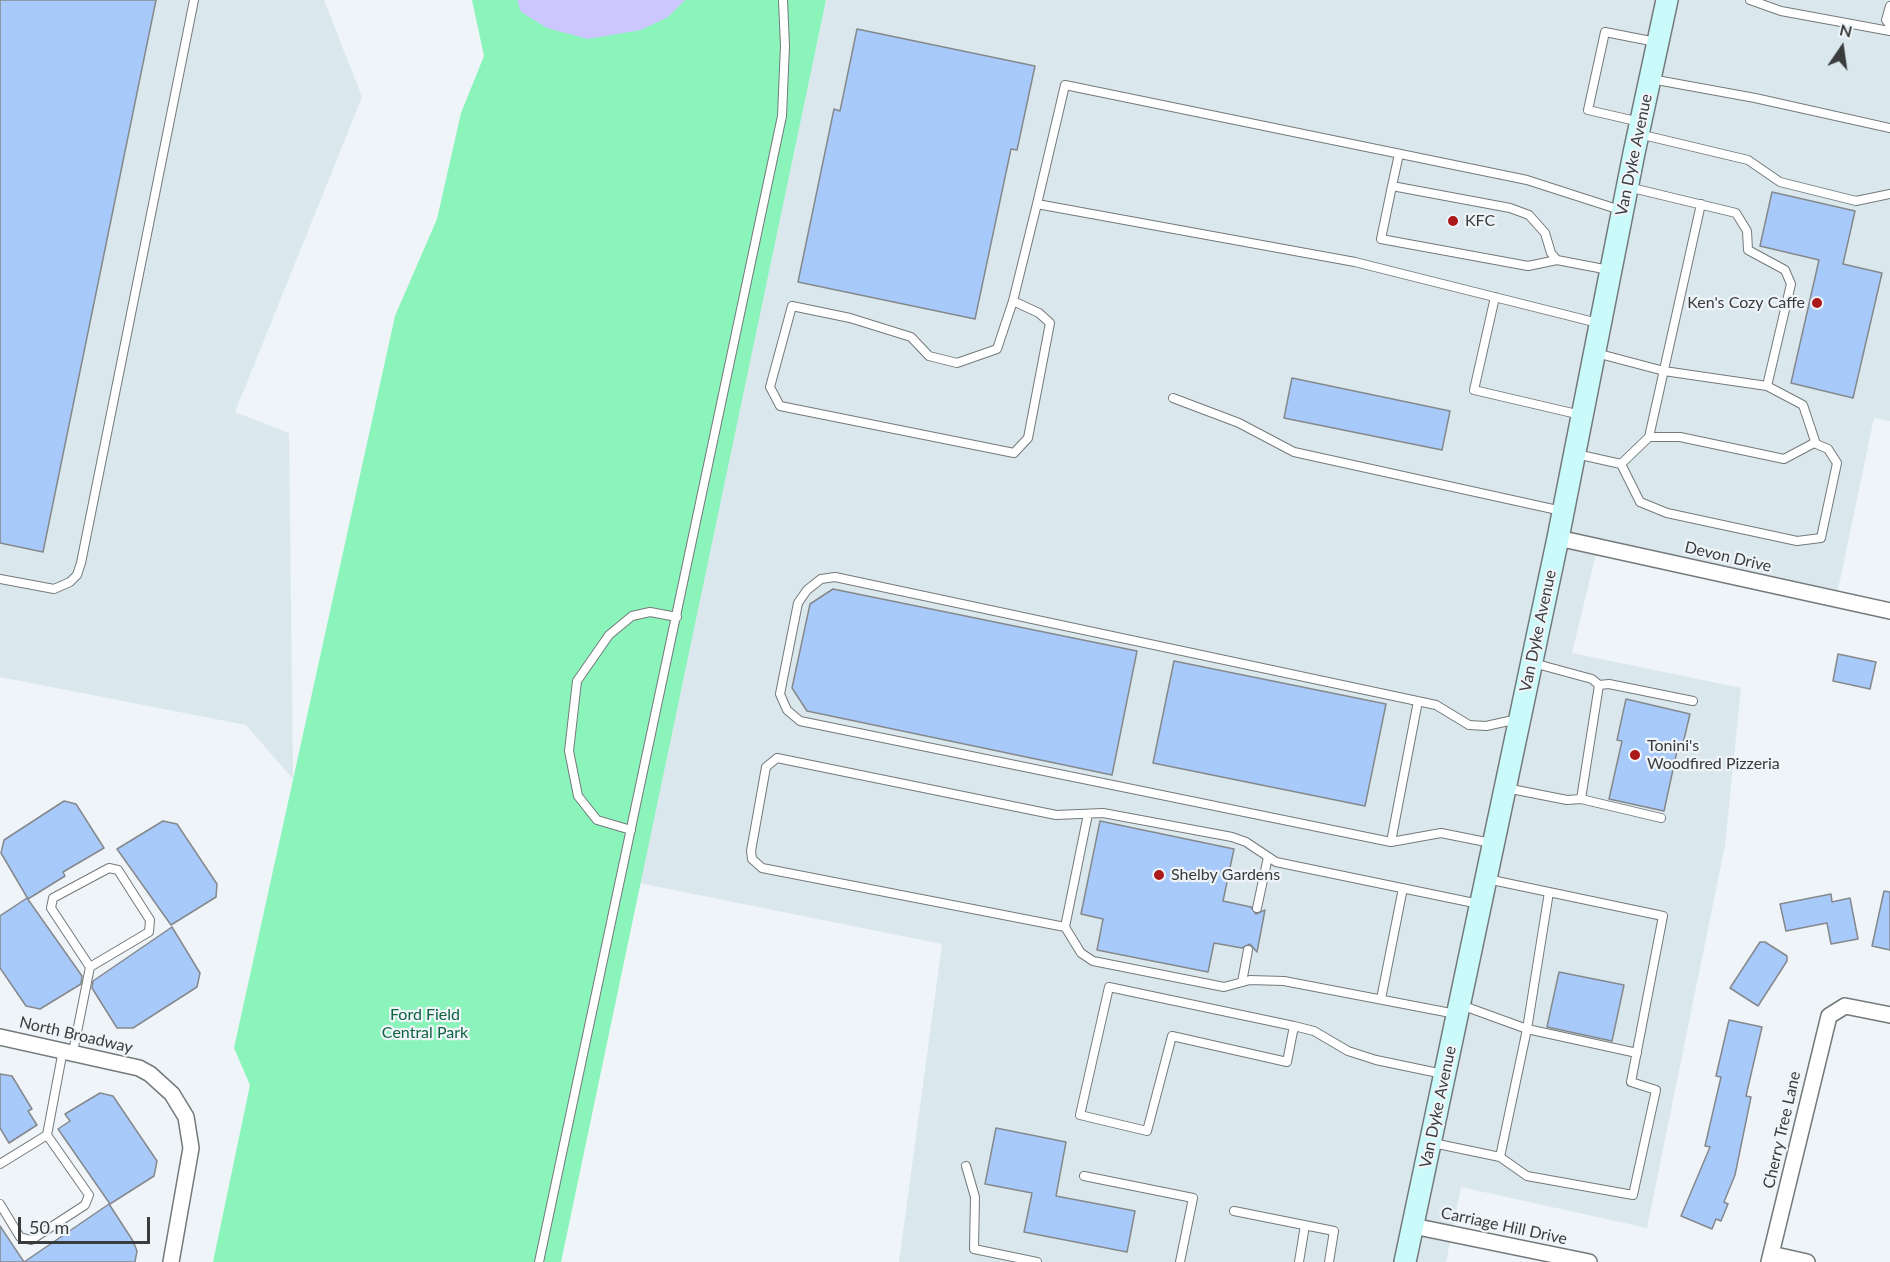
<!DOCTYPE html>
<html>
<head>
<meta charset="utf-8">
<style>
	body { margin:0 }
	#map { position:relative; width:1890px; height:1262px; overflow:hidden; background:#eef4f7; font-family:Lato,sans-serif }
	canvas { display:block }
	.north { position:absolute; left:1812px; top:18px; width:60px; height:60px; -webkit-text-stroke:4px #eef4f7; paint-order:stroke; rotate:13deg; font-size:16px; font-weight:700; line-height:24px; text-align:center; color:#393b3c }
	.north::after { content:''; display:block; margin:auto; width:21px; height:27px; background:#393b3c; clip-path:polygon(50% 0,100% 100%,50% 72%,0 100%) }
	.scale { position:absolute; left:18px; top:1217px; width:132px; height:27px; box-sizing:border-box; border:3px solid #393b3c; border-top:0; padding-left:8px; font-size:18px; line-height:21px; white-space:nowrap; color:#393b3c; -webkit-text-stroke:4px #eef4f7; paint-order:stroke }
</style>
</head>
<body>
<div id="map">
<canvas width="1890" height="1262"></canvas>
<div class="north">N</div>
<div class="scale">50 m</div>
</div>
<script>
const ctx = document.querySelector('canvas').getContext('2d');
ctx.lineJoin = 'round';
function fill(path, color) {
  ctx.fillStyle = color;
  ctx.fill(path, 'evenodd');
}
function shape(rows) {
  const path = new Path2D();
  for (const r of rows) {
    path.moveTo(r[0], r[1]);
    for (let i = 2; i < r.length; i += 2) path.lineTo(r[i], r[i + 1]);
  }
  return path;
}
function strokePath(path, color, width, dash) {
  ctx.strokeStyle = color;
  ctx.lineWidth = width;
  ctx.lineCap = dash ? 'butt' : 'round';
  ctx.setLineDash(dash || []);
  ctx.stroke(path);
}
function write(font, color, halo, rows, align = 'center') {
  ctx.font = font + ' Lato,sans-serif';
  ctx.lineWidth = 4.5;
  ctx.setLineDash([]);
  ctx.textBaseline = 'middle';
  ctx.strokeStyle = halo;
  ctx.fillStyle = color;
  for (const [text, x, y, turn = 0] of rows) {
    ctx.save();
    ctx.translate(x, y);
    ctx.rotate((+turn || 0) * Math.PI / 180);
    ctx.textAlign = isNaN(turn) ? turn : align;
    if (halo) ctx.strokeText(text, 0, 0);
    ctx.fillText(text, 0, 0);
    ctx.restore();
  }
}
fill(shape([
	[0,0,324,0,362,97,235,412,289,433,293,779,246,725,0,677],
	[826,0,1890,0,1890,421,1874,418,1836,599,1598,546,1572,653,1741,688,1725,845,1647,1228,1461,1187,1446,1262,899,1262,942,944,639,883]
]), '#dae8ed');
fill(shape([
	[472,0,826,0,561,1262,213,1262,250,1085,234,1048,395,316,437,219,461,113,484,56]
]), '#8af4bb');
fill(shape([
	[517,0,685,0,668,17,641,30,588,39,547,28,521,12]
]), '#cdc7ff');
const building = shape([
	[0,0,156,0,43,552,0,543,0,0],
	[857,29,1035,66,1017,150,1011,149,975,319,798,282,834,109,840,111,857,29],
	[1772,192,1855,211,1843,264,1882,273,1853,398,1791,383,1819,260,1760,246,1772,192],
	[1292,378,1450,411,1442,450,1284,418,1292,378],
	[833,589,1137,651,1112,775,807,711,792,688,810,604,833,589],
	[1838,654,1876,662,1870,689,1833,681,1838,654],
	[1174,661,1386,704,1365,806,1153,763,1174,661],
	[1626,699,1690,714,1681,752,1677,751,1664,811,1609,799,1622,741,1617,740,1626,699],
	[64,801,76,804,104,848,63,872,65,876,28,899,1,853,4,840,64,801],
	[163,821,177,824,217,884,216,897,171,925,117,849,163,821],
	[1100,821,1234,849,1223,901,1251,907,1256,914,1265,910,1257,952,1250,944,1242,948,1214,943,1208,972,1097,950,1103,919,1081,914,1100,821],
	[1884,891,1890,892,1890,950,1872,946,1884,891],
	[1831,894,1832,902,1850,898,1858,939,1831,944,1827,923,1786,931,1780,904,1831,894],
	[27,898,82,976,81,984,40,1009,26,1006,0,968,0,916,27,898],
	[172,927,200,973,197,987,133,1028,117,1028,92,988,93,981,172,927],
	[1760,942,1765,942,1787,956,1787,961,1758,1006,1730,988,1760,942],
	[1559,972,1624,985,1612,1041,1547,1027,1559,972],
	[1729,1020,1762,1027,1746,1096,1751,1097,1735,1175,1724,1202,1728,1204,1721,1221,1716,1219,1712,1229,1681,1216,1710,1147,1705,1146,1721,1077,1716,1076,1729,1020],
	[0,1074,12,1076,32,1109,28,1111,37,1125,9,1143,0,1128,0,1074],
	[100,1093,113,1096,157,1161,154,1176,110,1204,58,1129,70,1121,65,1114,100,1093],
	[996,1128,1066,1142,1056,1196,1135,1211,1127,1252,1024,1232,1032,1193,985,1184,996,1128],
	[109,1204,133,1241,137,1251,135,1262,24,1262,109,1204],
	[0,1226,24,1262,0,1262,0,1226]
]);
fill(building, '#a8cafa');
strokePath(building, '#85888c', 1.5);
const service = shape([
	[1750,0,1781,11,1890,31],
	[1890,6,1886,20,1890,25],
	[1651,79,1755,98,1890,128],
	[1640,122,1588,110,1605,32,1656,42],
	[1639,134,1748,160,1780,182,1856,201,1890,194],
	[1392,186,1399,154],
	[1628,187,1736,213,1747,231,1748,250,1785,270,1791,284,1767,386,1803,405,1816,444],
	[1557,260,1551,253,1545,233,1529,215,1510,208,1392,186,1381,239,1528,266,1557,260,1609,270],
	[1495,297,1474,390,1581,415],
	[1013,301,997,349,957,363,929,356,911,337,850,318,792,306,770,387,780,406,1014,453,1028,438,1050,323,1039,313,1013,301,1037,204],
	[1598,323,1355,262,1037,204,1065,85,1527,180,1620,210],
	[1596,353,1664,371,1767,386],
	[1173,398,1239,423,1294,452,1562,511],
	[1649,437,1701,204],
	[1576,454,1621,464,1640,502,1667,513,1797,541,1821,538,1837,463,1828,449,1814,443,1784,459,1680,437,1649,437,1621,464],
	[0,579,54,589,70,582,77,575,81,563,194,0],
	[1599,685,1609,684,1693,701],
	[1506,788,1567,800,1581,799,1599,685,1592,679,1533,663],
	[1581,799,1661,818],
	[631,830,597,820,578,796,569,751,577,681,609,635,632,616,650,612,677,617],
	[1391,842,1418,701],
	[1491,843,1441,833,1391,842,800,721,787,710,780,694,798,603,807,590,821,579,835,577,1436,705,1469,725,1486,726,1518,719],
	[1487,879,1663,916,1631,1082,1656,1090,1633,1195,1527,1176,1500,1157],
	[1549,892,1527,1029,1637,1053],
	[1257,908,1268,857],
	[1065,927,1088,814],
	[1242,982,1248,950],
	[1381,999,1403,888],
	[1456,1014,1284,981,1250,980,1224,987,1093,961,1081,953,1065,927,762,868,752,859,751,851,766,767,777,758,1056,815,1103,813,1232,837,1246,842,1276,862,1479,904],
	[1294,1026,1287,1062,1172,1036,1147,1131,1080,1115,1109,987,1289,1025,1294,1026,1314,1031,1348,1051,1376,1060,1443,1074],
	[73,1052,90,967,149,932,150,920,118,870,109,868,53,898,51,908,90,967],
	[1433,1143,1500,1157,1527,1029,1461,1005],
	[0,1164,47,1135],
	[966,1166,975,1197,974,1249,1037,1262],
	[1084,1176,1193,1198,1180,1262],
	[0,1204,20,1237,31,1240,85,1205,89,1195,47,1135,63,1050],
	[1234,1211,1334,1231,1329,1262],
	[539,1262,782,116,785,46,783,0],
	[1299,1262,1305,1225]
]);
const minor = shape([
	[1558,538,1890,611],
	[0,1037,139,1068,150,1074,172,1094,186,1117,191,1148,171,1262],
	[1413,1226,1589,1262],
	[1771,1254,1807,1262],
	[1769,1262,1829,1016,1845,1006,1890,1015]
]);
const secondary = shape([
	[1405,1262,1558,538,1634,153,1667,0]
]);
strokePath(service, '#74797b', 10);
strokePath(minor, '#74797b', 18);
strokePath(secondary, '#74797b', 24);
strokePath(service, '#fff', 8);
strokePath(minor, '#fff', 15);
strokePath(secondary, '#cafaf9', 21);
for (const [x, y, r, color] of [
	[1453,221,6,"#ab191b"],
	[1817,303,6,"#ab191b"],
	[1635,755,6,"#ab191b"],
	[1159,875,6,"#ab191b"]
]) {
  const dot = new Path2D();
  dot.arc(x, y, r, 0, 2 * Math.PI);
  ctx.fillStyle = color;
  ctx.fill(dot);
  strokePath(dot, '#eef4f7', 2);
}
write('16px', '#393b3c', '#eef4f7', [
	["Van Dyke Avenue",1634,155,-78],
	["Devon Drive",1728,557,13],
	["Van Dyke Avenue",1538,631,-78],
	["North Broadway",76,1035,13],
	["Van Dyke Avenue",1438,1107,-78],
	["Cherry Tree Lane",1782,1130,-77],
	["Carriage Hill Drive",1504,1226,12]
]);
write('16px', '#393b3c', '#eef4f7', [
	["KFC",1465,221],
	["Ken's Cozy Caffe",1805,303,"right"],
	["Tonini's",1647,746],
	["Woodfired Pizzeria",1647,764],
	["Shelby Gardens",1171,875]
], 'left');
write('16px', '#10623f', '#eef4f7', [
	["Ford Field",425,1015],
	["Central Park",425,1033]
]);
</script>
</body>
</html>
